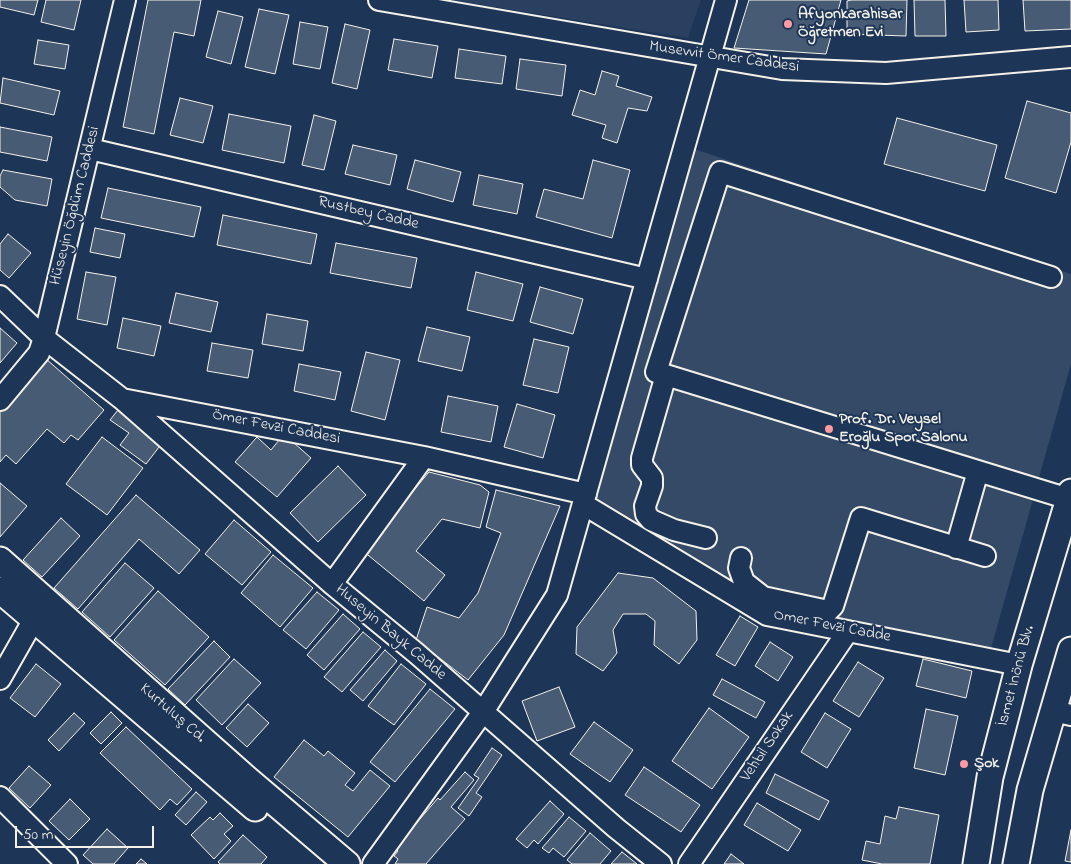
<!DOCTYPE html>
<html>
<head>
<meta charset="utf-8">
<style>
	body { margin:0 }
	#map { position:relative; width:1071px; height:864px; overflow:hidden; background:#1d3557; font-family:"Indie Flower",sans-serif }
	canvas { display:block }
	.scale { position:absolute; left:15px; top:826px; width:139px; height:22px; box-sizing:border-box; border:2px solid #f4f1e8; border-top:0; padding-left:6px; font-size:15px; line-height:18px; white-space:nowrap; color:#f4f1e8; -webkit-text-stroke:4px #1d3557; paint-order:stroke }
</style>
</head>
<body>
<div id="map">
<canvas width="1071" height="864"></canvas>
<div class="scale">50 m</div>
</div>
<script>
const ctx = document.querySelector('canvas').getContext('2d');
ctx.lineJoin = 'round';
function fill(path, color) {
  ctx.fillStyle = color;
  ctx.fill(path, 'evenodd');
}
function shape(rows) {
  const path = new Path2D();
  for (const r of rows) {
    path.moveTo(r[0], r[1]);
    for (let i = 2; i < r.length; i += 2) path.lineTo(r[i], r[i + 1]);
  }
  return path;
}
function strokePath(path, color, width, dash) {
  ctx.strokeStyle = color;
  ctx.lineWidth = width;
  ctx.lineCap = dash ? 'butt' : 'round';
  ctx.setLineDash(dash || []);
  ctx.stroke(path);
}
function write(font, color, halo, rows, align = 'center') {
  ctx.font = font + ' "Indie Flower",sans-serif';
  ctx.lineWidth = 4;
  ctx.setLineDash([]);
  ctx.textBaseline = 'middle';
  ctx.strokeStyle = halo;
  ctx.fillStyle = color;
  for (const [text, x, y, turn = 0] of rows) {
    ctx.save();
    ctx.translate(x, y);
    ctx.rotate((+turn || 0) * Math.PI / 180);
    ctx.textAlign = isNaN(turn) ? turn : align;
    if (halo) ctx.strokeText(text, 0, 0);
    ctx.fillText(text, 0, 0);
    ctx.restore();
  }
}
fill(shape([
	[451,0,701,0,688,38]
]), '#2a4060');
fill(shape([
	[685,146,1071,274,1071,364,988,659,767,615,583,504]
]), '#354a67');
const building = shape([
	[0,0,38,0,34,15,0,7,0,0],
	[46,0,81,0,74,30,41,22,46,0],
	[148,0,201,0,194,36,174,32,154,134,123,127,148,0],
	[749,0,841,0,826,54,734,48,749,0],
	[851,0,907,0,906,36,847,34,847,1,851,0],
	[914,0,945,0,946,36,915,36,914,0],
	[964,0,998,0,999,30,966,32,964,0],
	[1023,0,1071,0,1071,29,1025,31,1023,0],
	[259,9,289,15,275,74,245,67,259,9],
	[218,11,243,17,231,64,206,57,218,11],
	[300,22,328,27,320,69,293,64,300,22],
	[345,24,370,30,357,89,332,83,345,24],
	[394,39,438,46,432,78,388,70,394,39],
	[38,40,69,45,65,69,34,64,38,40],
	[459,49,506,56,502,84,455,78,459,49],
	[520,59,566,65,562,96,516,89,520,59],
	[602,71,619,76,616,86,652,97,647,111,628,108,617,143,602,138,606,125,572,115,580,90,595,95,602,71],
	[3,78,60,91,54,115,0,103,3,78],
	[180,98,213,106,203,143,170,135,180,98],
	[1027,101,1071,113,1071,142,1056,193,1005,178,1027,101],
	[229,114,291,126,284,163,222,150,229,114],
	[314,115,336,121,324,170,302,165,314,115],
	[897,118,997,145,985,191,884,164,897,118],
	[0,127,52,137,47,161,0,152,0,127],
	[353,145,397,155,390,185,345,174,353,145],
	[415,160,461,172,453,202,407,189,415,160],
	[593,160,630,170,612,238,536,217,544,189,583,199,593,160],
	[3,170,52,179,47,206,15,200,0,187,0,176,3,170],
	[479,175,523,184,517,214,473,205,479,175],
	[108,188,201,207,194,237,101,218,108,188],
	[223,215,317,234,311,264,217,245,223,215],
	[95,228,125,234,120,258,90,252,95,228],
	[8,234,31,253,9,278,0,270,0,244,8,234],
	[336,243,417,258,411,288,330,273,336,243],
	[86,272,116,277,107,325,77,319,86,272],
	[476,272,523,284,513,321,467,310,476,272],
	[540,287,583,299,573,334,530,322,540,287],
	[176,293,218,302,211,332,169,323,176,293],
	[267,314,308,321,303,351,262,344,267,314],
	[123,318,161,326,154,356,117,348,123,318],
	[427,327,470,337,462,371,418,361,427,327],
	[0,328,17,343,0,363,0,328],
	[534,339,569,347,558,393,523,385,534,339],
	[212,343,253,350,248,378,207,371,212,343],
	[366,352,400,360,385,420,351,411,366,352],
	[45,358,104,410,78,440,71,435,64,443,47,429,16,464,6,455,0,462,0,408,45,358],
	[299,364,341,372,335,400,294,391,299,364],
	[448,396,498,406,491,442,441,432,448,396],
	[517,404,555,415,543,458,504,447,517,404],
	[122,405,166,438,146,464,120,445,129,433,110,420,122,405],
	[284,434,311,458,277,497,235,462,257,437,271,450,284,434],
	[102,437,143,468,107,515,66,484,102,437],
	[338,466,366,495,318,542,290,513,338,466],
	[429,472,480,485,489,492,480,528,442,519,416,551,445,575,424,601,363,551,429,472],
	[0,483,27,506,0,537,0,483],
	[496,490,560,506,504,635,468,680,416,640,427,607,459,618,478,593,501,533,486,527,496,490],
	[136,495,200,550,179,574,139,539,78,609,54,588,136,495],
	[61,518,80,536,42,577,23,560,61,518],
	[234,520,271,552,242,585,205,554,234,520],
	[273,555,313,588,280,627,241,593,273,555],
	[125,563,154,588,110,637,82,612,125,563],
	[618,573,653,578,696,611,697,640,679,664,654,645,655,621,646,614,623,614,613,630,617,653,603,671,576,654,577,627,618,573],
	[158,591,209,637,165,685,114,640,158,591],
	[317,592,339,610,306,649,283,630,317,592],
	[343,614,360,629,324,670,307,655,343,614],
	[740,616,758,627,735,666,716,655,740,616],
	[363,632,381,647,342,692,324,677,363,632],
	[214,641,230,657,185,705,168,689,214,641],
	[770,642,793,657,778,681,755,666,770,642],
	[385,650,397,661,363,701,350,690,385,650],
	[234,659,261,683,222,725,196,700,234,659],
	[923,659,972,671,966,698,916,686,923,659],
	[858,662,884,678,859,717,833,701,858,662],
	[36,664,61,684,35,717,10,698,36,664],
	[401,664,426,684,394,725,368,706,401,664],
	[722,679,765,702,756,718,713,695,722,679],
	[559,687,575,727,537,741,522,701,559,687],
	[430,689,455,709,395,782,370,762,430,689],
	[248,704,269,723,247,747,226,728,248,704],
	[709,708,749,737,712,789,672,761,709,708],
	[926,709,958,716,945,775,914,768,926,709],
	[111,712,122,723,101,744,90,733,111,712],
	[74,713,85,723,59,751,48,740,74,713],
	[825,713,851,729,827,768,801,752,825,713],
	[594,722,633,750,610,782,570,754,594,722],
	[126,727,192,789,177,805,170,799,160,810,100,753,126,727],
	[304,740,324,756,328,751,355,773,345,785,353,791,370,770,390,786,348,837,274,777,304,740],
	[492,748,502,755,476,793,482,797,469,816,458,808,479,778,474,775,492,748],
	[29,766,51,785,30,808,9,788,29,766],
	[644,767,700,805,681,832,625,795,644,767],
	[465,772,474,780,451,807,465,819,426,864,395,864,398,859,394,856,398,851,395,848,438,798,440,800,465,772],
	[775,774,829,801,819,820,766,793,775,774],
	[196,792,207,802,186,825,175,815,196,792],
	[70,799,90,819,69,840,49,821,70,799],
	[550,801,564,814,538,844,534,840,527,848,516,839,550,801],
	[757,803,801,830,788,851,744,825,757,803],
	[899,807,939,815,930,864,882,864,862,860,866,841,880,844,885,816,896,819,899,807],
	[220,813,233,826,224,834,231,841,214,859,191,835,210,817,213,820,220,813],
	[569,817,586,831,564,857,553,848,549,853,542,848,569,817],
	[107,829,128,848,114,864,93,864,83,855,107,829],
	[1071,830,1071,862,1065,861,1071,830],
	[590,833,611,851,600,864,572,864,567,860,590,833],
	[243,835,267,857,261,864,220,864,218,862,243,835],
	[622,852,637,864,611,864,622,852],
	[731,854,744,864,724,864,731,854],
	[141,859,147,864,136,864,141,859]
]);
fill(building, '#485b74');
strokePath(building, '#f4f1e8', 1);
const minor = shape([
	[379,0,782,69,886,73,1071,57],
	[90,149,647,279],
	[1051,277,720,172,656,372,1069,499],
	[0,296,44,338,122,399,332,584,416,653,616,828,661,864],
	[666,375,642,458,642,465,652,478,652,486,645,506,646,514,651,520,674,530,706,538],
	[122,399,424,457,586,494],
	[0,400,39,353,44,338,125,0],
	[583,504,767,615,1019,665],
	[956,548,978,471],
	[741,558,739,568,744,582,763,597,828,611,833,606,861,518,985,556],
	[332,584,424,457],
	[0,679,33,621],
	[1053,711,1071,715],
	[0,797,67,864],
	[373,864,483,712,557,595,726,0],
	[689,864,848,631]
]);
const major = shape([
	[0,560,247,779,347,864],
	[0,590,255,808],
	[976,864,990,777,1019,665,1071,492],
	[1016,864,1030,790,1071,650]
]);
strokePath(minor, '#f4f1e8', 24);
strokePath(major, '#f4f1e8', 29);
strokePath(minor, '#1d3557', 20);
strokePath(major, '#1d3557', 25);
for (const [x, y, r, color] of [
	[788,24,5,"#ff9aa2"],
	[829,429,5,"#ff9aa2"],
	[964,764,5,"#ff9aa2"]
]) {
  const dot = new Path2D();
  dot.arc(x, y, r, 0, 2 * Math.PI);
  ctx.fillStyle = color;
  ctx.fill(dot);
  strokePath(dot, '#1d3557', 2);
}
write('bold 16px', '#f4f1e8', '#1d3557', [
	["Afyonkarahisar",798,15],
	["Öğretmen Evi",798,33],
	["Prof. Dr. Veysel",839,420],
	["Eroğlu Spor Salonu",839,438],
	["Şok",974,764]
], 'left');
write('16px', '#f4f1e8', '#1d3557', [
	["Musevvit Ömer Caddesi",724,58,8],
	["Hüseyin Öğdüm Caddesi",76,206,-76],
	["Rustbey Cadde",368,214,13],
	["Ömer Fevzi Caddesi",276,428,11],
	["Omer Fevzi Cadde",832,627,11],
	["Huseyin Bayk Cadde",390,633,40],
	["İsmet İnönü Blv.",1017,676,-75],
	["Kurtuluş Cd.",172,714,41],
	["Vehbil Sokak",768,747,-56]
]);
</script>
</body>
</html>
